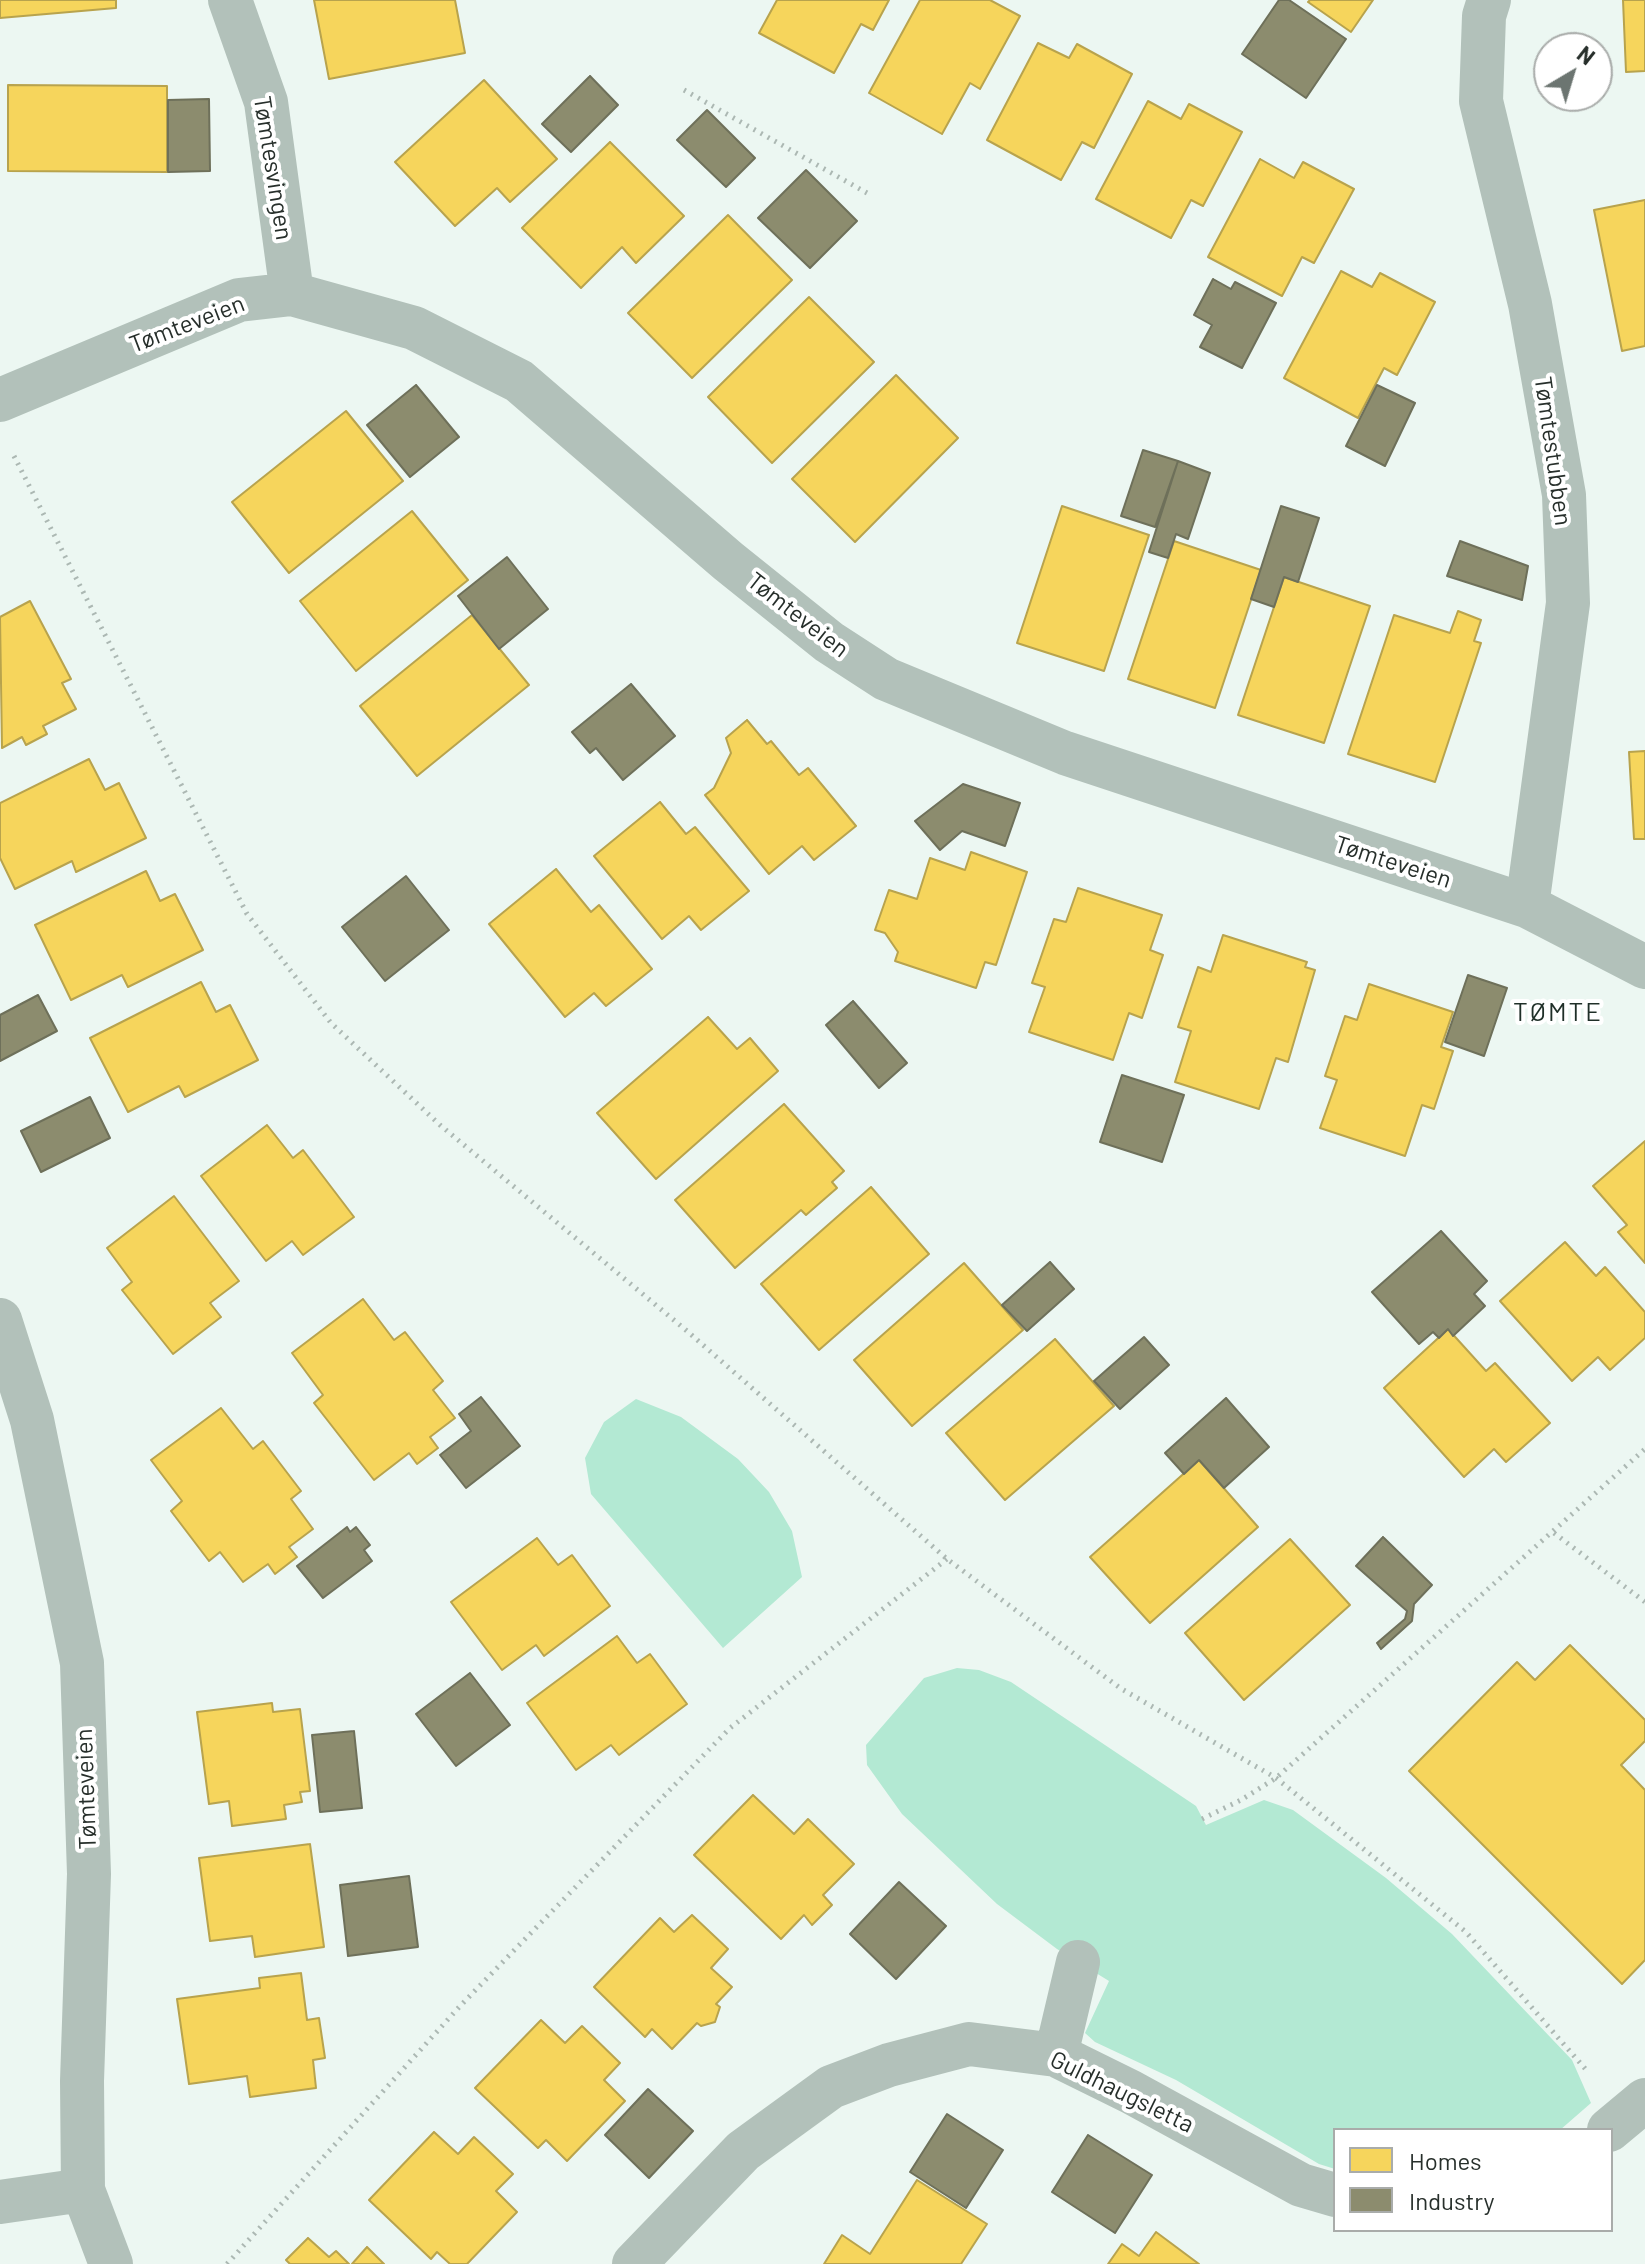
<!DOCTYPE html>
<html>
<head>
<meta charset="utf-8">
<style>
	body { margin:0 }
	#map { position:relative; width:1645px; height:2264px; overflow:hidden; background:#ecf7f2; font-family:Barlow,sans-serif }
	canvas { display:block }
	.legend { position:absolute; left:1333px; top:2128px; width:280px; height:104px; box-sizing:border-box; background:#fff; border:2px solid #a9acaa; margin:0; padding:10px 14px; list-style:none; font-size:24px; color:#272f2b }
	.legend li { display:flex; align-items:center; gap:16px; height:40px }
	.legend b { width:40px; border:2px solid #a9acaa }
	.north { position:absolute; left:1533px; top:32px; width:80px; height:80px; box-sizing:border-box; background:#fff; border:2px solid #a9acaa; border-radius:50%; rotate:38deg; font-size:22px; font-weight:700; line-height:32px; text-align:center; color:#272f2b }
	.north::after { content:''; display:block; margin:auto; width:28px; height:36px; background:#6c7571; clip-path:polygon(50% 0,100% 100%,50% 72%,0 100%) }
</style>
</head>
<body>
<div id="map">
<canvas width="1645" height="2264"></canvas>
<ul class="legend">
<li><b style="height:22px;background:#f6d55c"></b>Homes</li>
<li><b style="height:22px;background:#8c8c6e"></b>Industry</li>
</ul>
<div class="north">N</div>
</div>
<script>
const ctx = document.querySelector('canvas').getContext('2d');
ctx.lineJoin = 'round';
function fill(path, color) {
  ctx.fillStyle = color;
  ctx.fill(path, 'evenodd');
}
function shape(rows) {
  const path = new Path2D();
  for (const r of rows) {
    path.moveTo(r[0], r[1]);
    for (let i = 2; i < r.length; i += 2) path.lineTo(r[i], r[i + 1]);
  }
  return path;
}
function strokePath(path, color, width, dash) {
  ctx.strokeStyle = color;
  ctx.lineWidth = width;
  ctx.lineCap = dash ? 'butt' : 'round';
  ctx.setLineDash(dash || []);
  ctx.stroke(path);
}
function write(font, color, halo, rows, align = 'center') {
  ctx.font = font + ' Barlow,sans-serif';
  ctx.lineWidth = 8;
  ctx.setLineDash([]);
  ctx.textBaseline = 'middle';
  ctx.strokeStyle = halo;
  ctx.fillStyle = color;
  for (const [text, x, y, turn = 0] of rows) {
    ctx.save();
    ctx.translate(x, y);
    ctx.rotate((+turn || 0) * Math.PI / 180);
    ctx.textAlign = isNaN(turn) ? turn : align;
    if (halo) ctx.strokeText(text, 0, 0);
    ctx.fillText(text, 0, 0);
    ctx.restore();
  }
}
fill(shape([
	[636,1399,681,1417,738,1459,769,1492,792,1531,802,1577,723,1648,591,1494,585,1458,604,1422],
	[957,1668,979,1670,1011,1682,1196,1806,1206,1825,1264,1800,1293,1810,1386,1878,1452,1934,1572,2060,1591,2103,1560,2130,1335,2130,1335,2169,1319,2164,1176,2080,1095,2042,1085,2033,1109,1981,1057,1949,997,1904,902,1814,867,1765,866,1745,924,1678]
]), '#b3e9d3');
const homes = shape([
	[0,0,116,0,116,8,0,18,0,0],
	[314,0,455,0,465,53,329,79,314,0],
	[777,0,889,0,873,30,861,24,834,73,759,33,777,0],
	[920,0,990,0,1020,16,980,89,970,83,942,134,869,93,920,0],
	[1310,0,1373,0,1351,32,1308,2,1310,0],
	[1623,0,1645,0,1645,71,1626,72,1623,0],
	[1038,43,1069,58,1077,44,1132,74,1094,148,1082,142,1061,180,987,140,1038,43],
	[484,80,557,159,510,202,497,188,455,226,395,162,484,80],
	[8,85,167,86,167,172,8,171,8,85],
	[1148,101,1181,119,1189,104,1242,132,1203,206,1191,200,1171,238,1096,199,1148,101],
	[610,142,684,216,636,263,622,247,581,288,522,228,610,142],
	[1260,159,1294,178,1303,162,1354,189,1314,263,1302,257,1282,296,1208,257,1260,159],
	[1645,200,1645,346,1622,351,1594,210,1645,200],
	[728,215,792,280,692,378,628,313,728,215],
	[1341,271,1372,287,1380,273,1435,302,1397,375,1384,368,1358,418,1284,378,1341,271],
	[809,297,874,362,772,463,708,397,809,297],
	[896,375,958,438,855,542,792,479,896,375],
	[346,411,403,481,289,573,232,502,346,411],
	[1062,506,1149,535,1104,671,1017,643,1062,506],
	[412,511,468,580,356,671,300,601,412,511],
	[1174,541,1261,570,1215,708,1128,679,1174,541],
	[1284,577,1370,606,1324,743,1238,715,1284,577],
	[30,601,71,679,62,683,76,709,43,726,47,734,26,745,22,737,2,748,0,617,30,601],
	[1458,611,1481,620,1474,641,1481,643,1435,782,1348,754,1394,615,1450,633,1458,611],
	[472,615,529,685,417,776,360,706,472,615],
	[747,720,767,744,771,741,799,775,808,768,856,826,814,860,802,846,769,874,705,795,714,788,731,753,726,738,747,720],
	[1645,751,1645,839,1634,839,1629,752,1645,751],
	[89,759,105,790,119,783,146,838,76,872,72,861,15,889,0,858,0,803,89,759],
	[660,802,686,834,695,827,749,891,701,930,689,916,662,939,594,856,660,802],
	[971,852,1027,872,996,965,985,962,976,988,895,961,898,952,885,933,875,930,889,890,917,899,930,858,965,870,971,852],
	[556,869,591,912,599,905,652,969,606,1006,594,993,565,1017,489,924,556,869],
	[146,871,160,901,175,894,203,950,128,987,122,975,71,1000,35,925,146,871],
	[1078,888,1162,915,1150,950,1163,955,1142,1018,1129,1013,1113,1060,1029,1032,1045,987,1032,983,1054,919,1066,922,1078,888],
	[1223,935,1307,962,1305,967,1315,970,1288,1062,1276,1058,1259,1109,1175,1082,1191,1031,1178,1027,1198,967,1211,972,1223,935],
	[201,982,216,1012,230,1005,258,1060,185,1097,179,1086,128,1112,90,1038,201,982],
	[1369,984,1453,1012,1441,1047,1453,1051,1434,1109,1422,1105,1405,1156,1320,1128,1337,1080,1325,1076,1345,1016,1357,1020,1369,984],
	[708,1017,737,1049,750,1038,778,1071,656,1179,597,1113,708,1017],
	[784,1104,844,1171,832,1182,837,1188,806,1215,801,1210,735,1268,675,1200,784,1104],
	[267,1125,293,1158,303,1150,354,1217,303,1255,292,1241,266,1261,201,1176,267,1125],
	[1645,1141,1645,1263,1618,1232,1627,1225,1593,1186,1645,1141],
	[871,1187,929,1254,819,1350,761,1284,871,1187],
	[174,1196,239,1281,210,1303,221,1317,173,1354,122,1290,132,1282,107,1248,174,1196],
	[1565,1242,1596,1276,1605,1267,1645,1312,1645,1338,1610,1370,1598,1357,1572,1381,1500,1301,1565,1242],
	[964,1263,1023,1330,912,1426,854,1360,964,1263],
	[363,1299,394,1340,405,1332,443,1381,433,1390,455,1418,430,1437,438,1448,417,1464,409,1453,374,1480,314,1403,323,1395,292,1353,363,1299],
	[1448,1329,1486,1371,1495,1363,1550,1423,1506,1462,1494,1449,1464,1477,1384,1388,1448,1329],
	[1055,1339,1114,1406,1005,1500,946,1433,1055,1339],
	[221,1408,253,1449,263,1441,301,1491,291,1499,313,1529,289,1547,297,1557,275,1574,268,1564,243,1582,220,1552,209,1561,171,1511,182,1501,151,1460,221,1408],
	[1199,1460,1258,1527,1150,1623,1090,1557,1199,1460],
	[537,1538,558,1565,572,1555,610,1606,544,1656,536,1645,502,1670,451,1602,537,1538],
	[1290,1539,1350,1605,1244,1700,1185,1633,1290,1539],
	[617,1636,637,1663,650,1654,687,1704,619,1755,611,1745,576,1770,527,1703,617,1636],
	[1570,1645,1645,1720,1645,1741,1621,1765,1645,1790,1645,1960,1622,1984,1409,1771,1517,1662,1535,1680,1570,1645],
	[272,1703,273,1712,300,1709,310,1791,300,1792,302,1802,284,1805,286,1819,232,1826,229,1801,209,1804,197,1712,272,1703],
	[753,1795,794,1834,808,1819,854,1864,823,1895,832,1905,812,1925,804,1915,781,1939,694,1855,753,1795],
	[310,1844,324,1947,255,1957,252,1936,210,1941,199,1858,310,1844],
	[692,1915,728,1949,711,1968,732,1987,716,2004,720,2007,715,2022,701,2026,697,2023,672,2049,652,2029,645,2037,594,1987,660,1918,674,1932,692,1915],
	[301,1973,307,2020,319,2018,325,2058,313,2060,316,2088,250,2097,247,2076,189,2084,177,1999,260,1988,259,1978,301,1973],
	[541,2020,565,2043,582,2026,620,2063,604,2080,625,2101,567,2161,546,2140,538,2148,475,2088,541,2020],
	[434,2132,458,2154,474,2137,513,2174,496,2191,517,2212,467,2264,450,2264,437,2252,431,2259,369,2200,434,2132],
	[917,2180,987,2224,961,2264,824,2264,842,2235,870,2254,917,2180],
	[1156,2232,1199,2264,1108,2264,1122,2244,1139,2256,1156,2232],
	[308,2238,329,2257,336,2251,349,2264,290,2264,286,2260,308,2238],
	[367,2247,384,2264,352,2264,367,2247]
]);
fill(homes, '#f6d55c');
strokePath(homes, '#b8a34d', 2);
const industry = shape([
	[1279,0,1289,0,1346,39,1306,98,1242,54,1279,0],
	[590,76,618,105,571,152,542,124,590,76],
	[209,99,210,171,168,172,168,100,209,99],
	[707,110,755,158,726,187,677,140,707,110],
	[806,170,857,221,810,268,758,218,806,170],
	[1213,279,1231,289,1235,282,1276,303,1242,368,1200,347,1212,325,1194,315,1213,279],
	[416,385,459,437,410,477,367,425,416,385],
	[1377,385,1415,403,1385,466,1346,446,1377,385],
	[1143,450,1178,461,1155,527,1121,516,1143,450],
	[1178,461,1210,473,1188,539,1176,534,1168,558,1149,552,1178,461],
	[1281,506,1319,518,1298,582,1284,577,1274,607,1251,599,1281,506],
	[1460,541,1528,566,1522,600,1447,576,1460,541],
	[507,557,548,609,499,649,458,596,507,557],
	[631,684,675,736,623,780,596,748,590,753,572,732,631,684],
	[963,784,1020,803,1005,846,962,831,940,850,915,821,963,784],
	[406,876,449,930,385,981,342,927,406,876],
	[1468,975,1507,988,1484,1056,1445,1042,1468,975],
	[38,995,57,1031,0,1061,0,1015,38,995],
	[853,1001,907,1063,879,1088,826,1025,853,1001],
	[1122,1075,1184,1095,1162,1162,1100,1142,1122,1075],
	[90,1097,110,1138,41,1172,21,1131,90,1097],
	[1441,1231,1487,1281,1474,1294,1485,1306,1453,1336,1448,1329,1439,1338,1433,1332,1419,1344,1372,1292,1441,1231],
	[1050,1262,1074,1289,1027,1331,1002,1305,1050,1262],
	[1144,1337,1169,1365,1120,1409,1094,1381,1144,1337],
	[481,1397,520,1446,466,1488,440,1455,471,1431,459,1414,481,1397],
	[1226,1398,1269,1447,1224,1488,1199,1460,1184,1474,1165,1453,1226,1398],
	[347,1527,350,1532,356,1527,370,1545,364,1550,372,1561,323,1598,297,1566,347,1527],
	[1383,1537,1432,1585,1414,1604,1412,1621,1381,1649,1377,1643,1405,1619,1407,1611,1356,1566,1383,1537],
	[470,1673,510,1725,456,1766,416,1714,470,1673],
	[354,1731,362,1808,320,1812,312,1735,354,1731],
	[409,1876,418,1947,348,1956,340,1885,409,1876],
	[899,1882,946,1926,896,1979,850,1934,899,1882],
	[648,2089,693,2131,649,2178,605,2135,648,2089],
	[947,2114,1003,2150,966,2208,910,2172,947,2114],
	[1088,2135,1152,2175,1115,2233,1052,2192,1088,2135]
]);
fill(industry, '#8c8c6e');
strokePath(industry, '#6e705a', 2);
strokePath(shape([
	[684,90,867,193],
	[14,456,247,914,331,1023,440,1125,687,1331,947,1559,1120,1688,1276,1778,1466,1932,1588,2072],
	[1554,1533,1645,1602],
	[1202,1819,1241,1800,1276,1778,1645,1449],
	[227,2264,461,2005,730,1728,947,1559]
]), '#acb8b3', 5, [2, 6]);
strokePath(shape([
	[230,0,266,102,292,294],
	[1489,0,1484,16,1481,101,1530,304,1564,495,1568,603,1527,906],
	[0,400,239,300,292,294,414,328,519,381,728,561,829,642,886,679,1065,753,1527,906,1645,967],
	[0,1320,32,1420,82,1663,89,1874,82,2081,83,2190,111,2264],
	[1056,2055,1078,1962],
	[1609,2130,1645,2100],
	[0,2202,83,2190],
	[634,2264,743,2151,831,2087,889,2065,969,2044,1056,2055,1131,2092,1301,2185,1335,2195]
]), '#b2c1ba', 44);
write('24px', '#272f2b', '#fff', [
	["Tømtesvingen",273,168,81],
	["Tømteveien",187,324,-21],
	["Tømtestubben",1553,451,82],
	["Tømteveien",798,615,38],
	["Tømteveien",1393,862,18],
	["Tømteveien",86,1789,-92],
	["Guldhaugsletta",1122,2092,26]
]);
ctx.letterSpacing = '2px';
write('26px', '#1f2f28', '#fff', [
	["TØMTE",1558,1012]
]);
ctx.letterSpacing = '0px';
</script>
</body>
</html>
